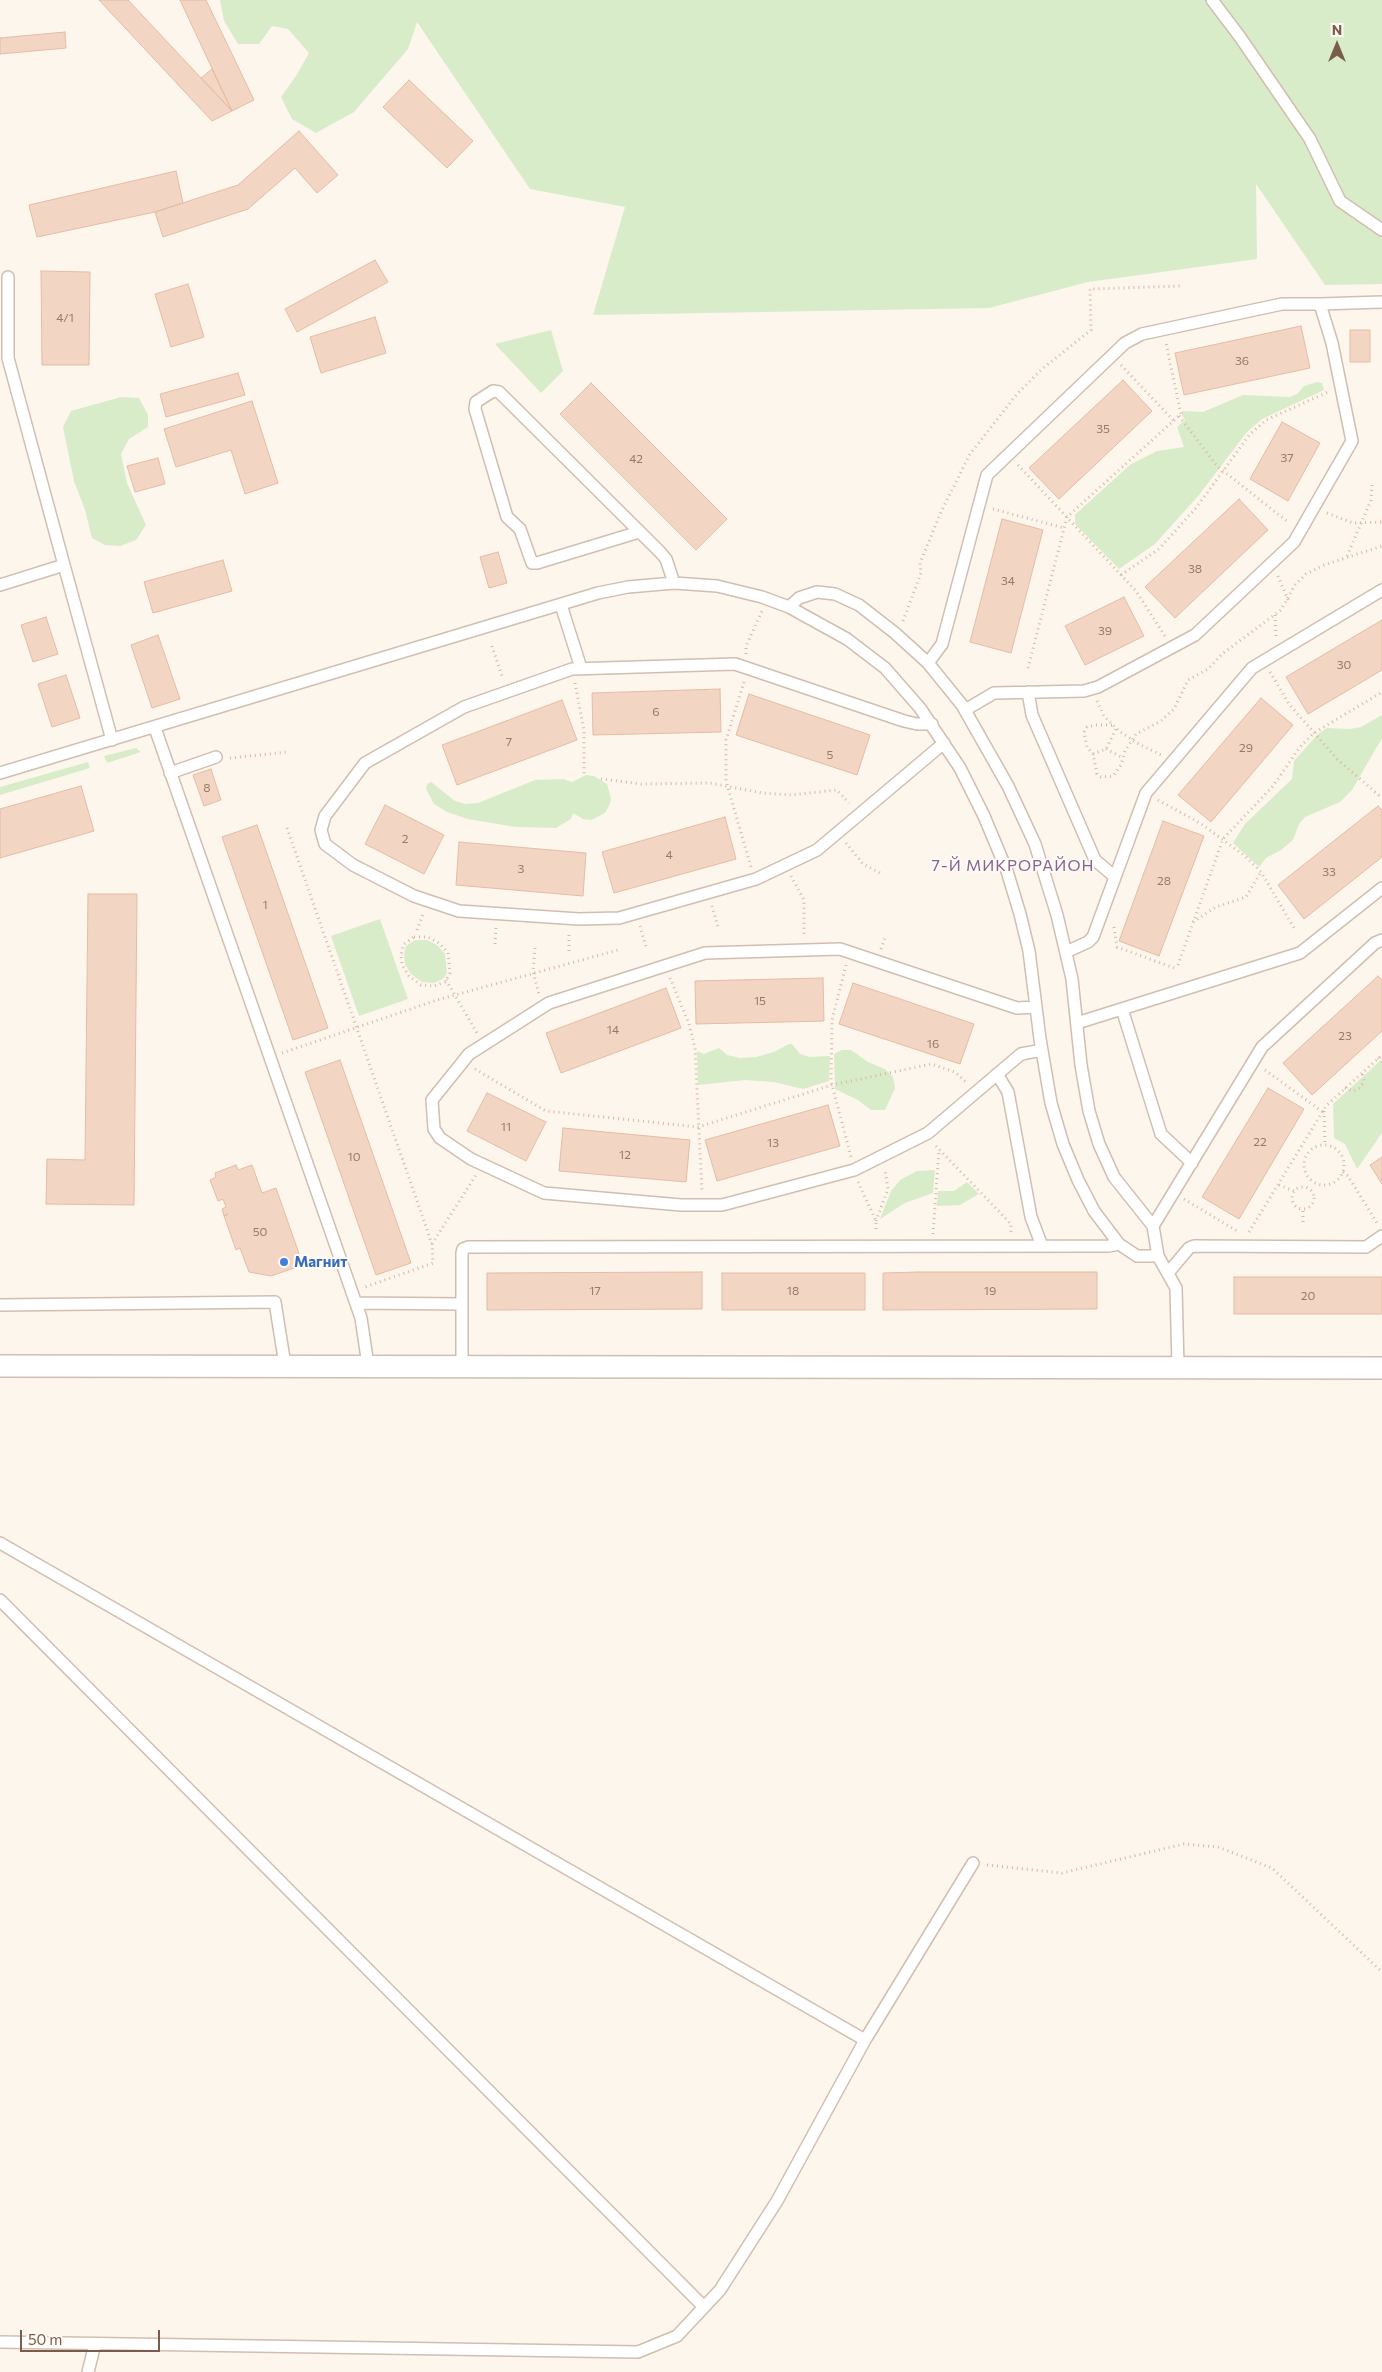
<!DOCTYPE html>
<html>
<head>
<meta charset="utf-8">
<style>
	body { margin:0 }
	#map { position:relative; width:1382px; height:2372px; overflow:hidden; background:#fdf6ec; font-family:Commissioner,sans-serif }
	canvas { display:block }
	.north { position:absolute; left:1312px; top:20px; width:50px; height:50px; -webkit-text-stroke:4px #fffaf3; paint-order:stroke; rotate:0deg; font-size:14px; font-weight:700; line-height:20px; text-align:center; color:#7a5c4d }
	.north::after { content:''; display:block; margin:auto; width:18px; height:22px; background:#7a5c4d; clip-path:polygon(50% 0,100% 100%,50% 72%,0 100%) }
	.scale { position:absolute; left:20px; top:2330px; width:140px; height:22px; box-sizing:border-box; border:2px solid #7a5c4d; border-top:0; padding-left:6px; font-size:15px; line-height:18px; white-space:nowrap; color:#7a5c4d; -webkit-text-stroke:4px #fffaf3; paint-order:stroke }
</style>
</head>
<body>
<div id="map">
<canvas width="1382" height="2372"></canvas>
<div class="north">N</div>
<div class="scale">50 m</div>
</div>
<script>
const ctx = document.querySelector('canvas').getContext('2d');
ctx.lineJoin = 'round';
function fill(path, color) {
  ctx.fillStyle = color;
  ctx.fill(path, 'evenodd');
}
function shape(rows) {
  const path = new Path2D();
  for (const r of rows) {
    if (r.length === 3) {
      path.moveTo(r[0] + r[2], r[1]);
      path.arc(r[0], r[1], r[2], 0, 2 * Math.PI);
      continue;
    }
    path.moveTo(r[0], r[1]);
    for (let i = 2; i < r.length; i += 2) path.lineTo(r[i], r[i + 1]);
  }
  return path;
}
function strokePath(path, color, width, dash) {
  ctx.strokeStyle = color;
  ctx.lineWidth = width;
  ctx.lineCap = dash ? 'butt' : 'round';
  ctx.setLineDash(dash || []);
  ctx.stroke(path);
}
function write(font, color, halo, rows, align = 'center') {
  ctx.font = font + ' Commissioner,sans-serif';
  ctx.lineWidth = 4;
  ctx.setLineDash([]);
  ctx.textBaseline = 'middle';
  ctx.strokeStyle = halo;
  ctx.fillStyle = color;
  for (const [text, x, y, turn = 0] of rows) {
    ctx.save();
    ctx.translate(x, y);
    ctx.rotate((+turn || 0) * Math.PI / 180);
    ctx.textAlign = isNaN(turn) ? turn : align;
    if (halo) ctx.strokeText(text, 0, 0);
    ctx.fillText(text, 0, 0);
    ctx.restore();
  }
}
fill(shape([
	[220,0,1382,0,1382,284,1325,285,1256,184,1257,259,1088,282,989,308,593,315,625,207,530,189,417,22,408,49,354,112,316,133,292,119,281,97,296,76,309,53,288,29,272,26,259,44,238,44,224,21],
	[551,330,563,371,541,393,495,344],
	[1317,382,1322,383,1324,390,1262,419,1247,432,1199,495,1155,544,1119,569,1075,524,1075,515,1079,511,1131,464,1157,451,1184,447,1177,427,1185,420,1182,415,1182,411,1203,412,1243,395,1290,397,1297,394,1304,386],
	[121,397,139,398,148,415,148,427,129,439,121,454,127,483,146,525,136,540,120,546,105,545,92,538,85,510,74,481,63,427,71,411],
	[1382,715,1382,738,1352,790,1340,802,1305,817,1299,824,1293,840,1281,850,1266,858,1259,867,1233,843,1245,824,1292,779,1294,761,1318,734,1327,728,1350,729,1361,727],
	[136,748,141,752,107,763,104,756],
	[88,762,90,768,0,795,0,787],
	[586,775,594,776,607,784,611,799,609,806,605,813,591,820,583,819,573,813,571,819,556,828,515,827,468,819,447,812,434,804,426,789,427,784,431,782,455,801,465,804,478,803,535,780,563,779,572,782],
	[380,919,408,999,359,1016,331,936],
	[415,940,427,940,437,945,445,954,447,973,443,979,434,983,422,982,411,974,405,964,404,955,406,946],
	[789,1044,792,1044,800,1054,810,1057,830,1056,829,1081,803,1089,774,1082,745,1080,698,1085,697,1051,704,1054,719,1048,727,1055,740,1058,756,1057,774,1052],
	[842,1050,851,1050,868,1062,885,1069,893,1077,895,1088,885,1110,871,1110,858,1100,835,1089,834,1054],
	[1382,1059,1382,1133,1357,1169,1345,1144,1334,1138,1333,1104],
	[935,1170,933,1193,905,1203,880,1219,891,1191,900,1180,917,1171],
	[967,1182,979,1194,960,1205,937,1206,938,1191,954,1191]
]), '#d8ecc9');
const building = shape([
	[99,0,128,0,232,111,212,121,99,0],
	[180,0,206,0,254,100,232,111,180,0],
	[65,32,66,48,0,54,0,38,65,32],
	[212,69,232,111,201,78,212,69],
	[409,80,473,141,447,168,383,107,409,80],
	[299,131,338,175,317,193,295,168,248,209,163,237,155,212,238,185,299,131],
	[176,171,183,203,155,212,37,237,29,205,176,171],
	[375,260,388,282,297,332,285,309,375,260],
	[41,271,90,272,89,365,42,365,41,271],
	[188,284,204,337,171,347,155,294,188,284],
	[375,317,386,353,321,373,310,337,375,317],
	[1301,326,1310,368,1184,395,1175,353,1301,326],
	[1350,330,1370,330,1370,362,1350,362,1350,330],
	[238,373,245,395,166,417,160,394,238,373],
	[1123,380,1152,411,1059,499,1029,468,1123,380],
	[591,383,727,519,696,550,560,414,591,383],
	[252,401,278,483,245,494,231,450,176,467,164,429,252,401],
	[1282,422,1320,443,1288,501,1250,479,1282,422],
	[158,458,165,484,135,492,127,466,158,458],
	[1239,499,1268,530,1175,618,1145,587,1239,499],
	[1002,519,1043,530,1011,653,970,642,1002,519],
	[498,552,507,583,489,588,480,557,498,552],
	[223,560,232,591,153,613,144,582,223,560],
	[1124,597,1144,636,1085,665,1065,626,1124,597],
	[46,617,58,654,33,662,21,625,46,617],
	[1382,620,1382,670,1308,714,1286,677,1382,620],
	[158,635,180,699,152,708,131,645,158,635],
	[66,675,80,718,52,727,38,684,66,675],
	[720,689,721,732,593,735,592,693,720,689],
	[749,694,870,735,857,775,736,735,749,694],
	[1261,698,1293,725,1211,822,1178,795,1261,698],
	[562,700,577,740,457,785,442,745,562,700],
	[211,769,221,800,204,806,193,775,211,769],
	[81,786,94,831,0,858,0,809,81,786],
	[385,805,444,835,424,874,365,844,385,805],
	[1378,806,1382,810,1382,857,1304,919,1278,885,1378,806],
	[725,817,736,859,614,893,602,852,725,817],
	[1163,821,1204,836,1159,956,1119,941,1163,821],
	[257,825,328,1028,293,1040,222,837,257,825],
	[459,842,586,853,583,896,456,885,459,842],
	[88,894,137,894,134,1205,46,1204,47,1159,85,1160,88,894],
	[1378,976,1382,980,1382,1031,1312,1095,1283,1063,1378,976],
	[823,978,824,1021,696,1024,695,981,823,978],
	[853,983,974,1024,960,1064,839,1024,853,983],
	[666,988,681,1028,561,1073,546,1033,666,988],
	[340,1060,411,1263,376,1275,305,1072,340,1060],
	[1268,1088,1304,1109,1239,1219,1202,1197,1268,1088],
	[487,1093,546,1122,526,1161,467,1131,487,1093],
	[828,1105,840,1146,717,1181,705,1140,828,1105],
	[563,1128,690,1140,686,1182,559,1171,563,1128],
	[1382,1157,1382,1184,1370,1165,1382,1157],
	[236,1165,238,1170,252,1165,262,1193,276,1188,303,1265,271,1276,249,1272,240,1248,236,1250,224,1216,228,1214,224,1216,222,1209,226,1207,223,1199,218,1201,210,1180,216,1177,215,1173,236,1165],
	[702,1272,702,1309,487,1310,487,1273,702,1272],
	[918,1272,1097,1272,1097,1309,883,1310,883,1273,918,1272],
	[722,1273,865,1273,865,1310,722,1310,722,1273],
	[1234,1277,1382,1277,1382,1314,1234,1314,1234,1277]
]);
fill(building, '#f3d5c3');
strokePath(building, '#e6bba3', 1);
const service = shape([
	[1212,0,1240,37,1310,139,1340,201,1382,230],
	[8,277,8,358,64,565],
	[1320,304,1382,302],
	[639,532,537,563,532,563,520,529,507,517,475,409,476,402,493,391,499,392,660,552,666,559,674,583],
	[0,585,64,565,112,740],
	[561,605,581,668],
	[789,607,799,598,817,592,835,594,859,605,895,633,928,663,962,705,1008,786,1035,844,1057,915,1072,979,1081,1065,1089,1111,1099,1144,1114,1177,1153,1226,1158,1256,1176,1288,1178,1367],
	[928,663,942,644,987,475,1125,343,1142,334,1282,304,1320,304,1332,343,1352,441,1294,542,1195,635,1098,687,1084,691,994,693,965,710],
	[1028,692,1032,715,1095,860,1115,877],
	[932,724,917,724,904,721,735,664,572,669,464,707,365,763,325,816,321,830,325,844,353,865,414,896,459,911,579,919,619,918,756,879,817,850,944,743],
	[155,728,361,1318,368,1365],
	[0,773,598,593,628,587,674,583,717,586,762,597,789,607,847,639,885,668,920,708,960,768,984,816,1007,871,1020,914,1029,951,1040,1039,1051,1103,1063,1144,1078,1180,1094,1211,1119,1244,1137,1256,1158,1256],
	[170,773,216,757],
	[1066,952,1088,942,1093,937,1146,793,1252,668,1382,590],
	[1036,1007,1017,1008,840,949,705,953,549,1003,469,1054,432,1100,434,1129,440,1138,471,1159,544,1193,681,1205,722,1205,854,1170,928,1133,1021,1054,1042,1050],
	[1122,1009,1161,1134,1192,1163],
	[1077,1023,1300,953,1382,888],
	[997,1074,1008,1092,1031,1217,1042,1246],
	[1153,1226,1262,1047,1375,943,1382,940],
	[1168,1273,1189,1248,1194,1246,1366,1247,1382,1236],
	[356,1303,462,1304],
	[0,1305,275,1302,285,1365],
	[462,1365,462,1253,463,1249,468,1247,1109,1246,1119,1244],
	[0,1543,865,2040],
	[0,1600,704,2307],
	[0,2342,638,2352,677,2336,720,2290,777,2201,865,2040,973,1863],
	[88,2372,95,2344]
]);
const minor = shape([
	[0,1366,1382,1368]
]);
strokePath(service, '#d1beb0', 14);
strokePath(minor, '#d1beb0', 24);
strokePath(shape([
	[1121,365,1174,421],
	[1179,416,1217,466,1288,522],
	[1018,465,1136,591,1165,636],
	[993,509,1064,528],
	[1327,513,1353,523,1382,522],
	[1347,556,1371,500,1372,485],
	[1121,575,1159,549,1196,508,1250,434,1266,420,1328,392],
	[1278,576,1288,600],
	[1275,615,1276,636],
	[903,621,921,573,920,563,941,512,970,454,1017,394,1042,369,1091,330,1090,289,1182,286],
	[492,646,503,679],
	[746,654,746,646,762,611],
	[1028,668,1067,517,1181,414,1166,343],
	[1270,672,1289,704,1337,759,1382,798],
	[744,682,726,740,726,781,751,867],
	[575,683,584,731,584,776],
	[1097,701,1104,716,1119,731,1139,744,1161,755],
	[1112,725,1096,725,1087,727,1084,732,1087,747,1093,754,1097,774,1101,777,1113,776,1121,765,1125,751,1136,734,1161,721,1174,709,1188,680,1208,669,1222,654,1281,610,1295,585,1306,574,1324,565,1382,546],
	[1106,749,1123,758],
	[1093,754,1106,749,1116,729],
	[230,758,288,752],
	[601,779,641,784,710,783,762,793,791,795,837,790,849,803],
	[1158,800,1200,823,1245,856,1261,872,1294,928],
	[287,828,432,1244,433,1263,365,1287],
	[846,843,863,864,880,873],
	[791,876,804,900,804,937],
	[712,906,718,927],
	[1193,922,1216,907,1246,897,1261,872],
	[640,926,646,947],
	[1114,927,1117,947,1177,969],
	[417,930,423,914],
	[414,937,428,937,439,943,448,953,450,973,445,982,434,986,421,985,409,976,402,965,401,955,404,944,414,937],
	[495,944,496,927],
	[535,948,533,972,539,994],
	[881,949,885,938],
	[569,951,569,932],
	[846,965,832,1020,831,1081,851,1157],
	[1178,965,1223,839,1273,786,1300,747,1314,733,1382,692],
	[670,978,689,1024,695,1048,702,1192],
	[446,980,477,1033],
	[282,1053,437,1000,618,950],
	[1378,1058,1382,1062],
	[475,1069,546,1111,698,1127,832,1085,931,1064,955,1072,967,1083],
	[1265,1070,1323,1112],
	[1345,1088,1353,1091,1360,1088,1364,1081,1362,1073],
	[1324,1111,1325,1146],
	[1324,1165,20],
	[936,1146,1011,1224,1011,1233],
	[1343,1172,1348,1176,1377,1223],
	[858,1182,876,1221,876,1232],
	[1279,1185,1294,1191],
	[1303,1198,11],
	[1184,1199,1237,1231],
	[876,1221,888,1189,885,1169],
	[1303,1222,1303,1209],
	[1249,1232,1326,1106,1382,1055],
	[933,1234,939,1151],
	[432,1244,476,1175],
	[987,1865,1062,1873,1184,1844,1218,1847,1272,1868,1382,1972]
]), '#d9b8a5', 3, [1, 4]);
strokePath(service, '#fff', 11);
strokePath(minor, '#fff', 21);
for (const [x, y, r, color] of [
	[284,1262,5,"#3f7fe0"]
]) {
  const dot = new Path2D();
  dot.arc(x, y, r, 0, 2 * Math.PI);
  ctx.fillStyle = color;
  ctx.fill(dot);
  strokePath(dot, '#fffaf3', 2);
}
write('12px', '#987a6a', null, [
	["4/1",65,318],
	["36",1242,361],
	["35",1103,429],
	["37",1287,458],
	["42",636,459],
	["38",1195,569],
	["34",1008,581],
	["39",1105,631],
	["30",1344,665],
	["6",656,712],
	["7",509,742],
	["29",1246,748],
	["5",830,755],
	["8",207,788],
	["2",405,839],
	["4",669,855],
	["3",521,869],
	["33",1329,872],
	["28",1164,881],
	["1",265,905],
	["15",760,1001],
	["14",613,1030],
	["23",1345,1036],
	["16",933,1044],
	["11",506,1127],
	["22",1260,1142],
	["13",773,1143],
	["12",625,1155],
	["10",354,1157],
	["50",260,1232],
	["17",595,1291],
	["18",793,1291],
	["19",990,1291],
	["20",1308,1296]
]);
write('bold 15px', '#366cbe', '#fffaf3', [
	["Магнит",294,1262]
], 'left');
ctx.letterSpacing = '1px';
write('16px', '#846695', '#fffaf3', [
	["7-Й МИКРОРАЙОН",1013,866]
]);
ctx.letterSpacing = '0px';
</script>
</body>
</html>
